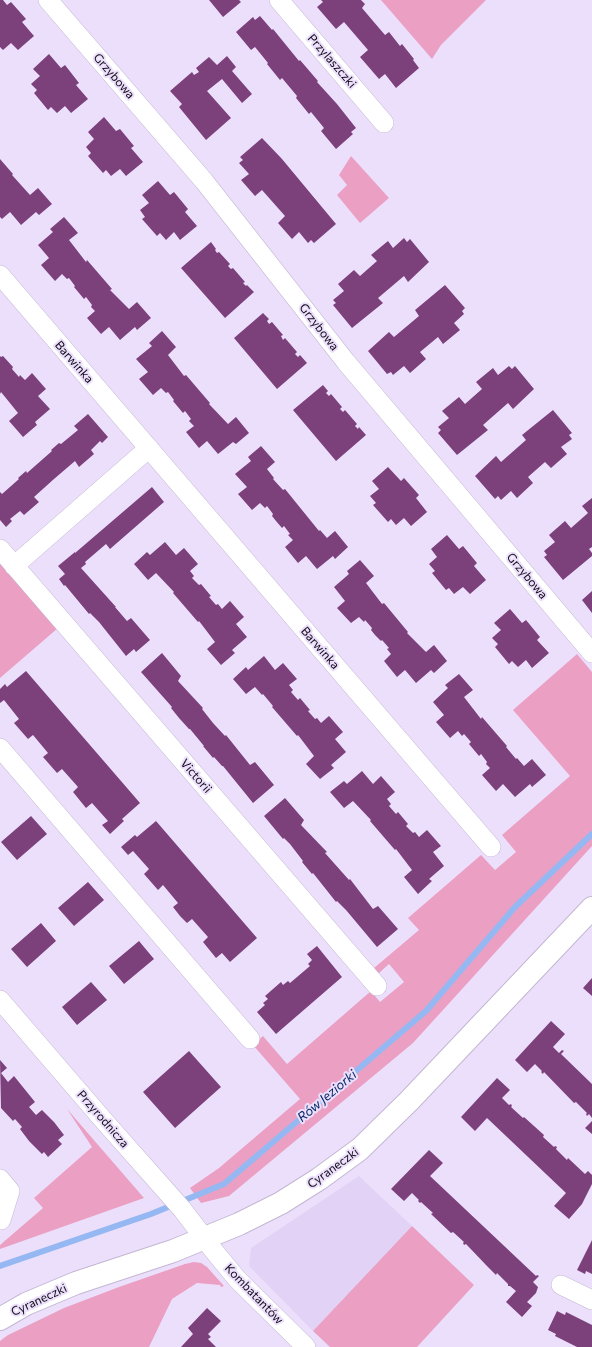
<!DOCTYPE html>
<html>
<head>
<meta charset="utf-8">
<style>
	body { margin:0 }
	canvas { display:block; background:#ecdffc }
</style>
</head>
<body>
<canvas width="592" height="1347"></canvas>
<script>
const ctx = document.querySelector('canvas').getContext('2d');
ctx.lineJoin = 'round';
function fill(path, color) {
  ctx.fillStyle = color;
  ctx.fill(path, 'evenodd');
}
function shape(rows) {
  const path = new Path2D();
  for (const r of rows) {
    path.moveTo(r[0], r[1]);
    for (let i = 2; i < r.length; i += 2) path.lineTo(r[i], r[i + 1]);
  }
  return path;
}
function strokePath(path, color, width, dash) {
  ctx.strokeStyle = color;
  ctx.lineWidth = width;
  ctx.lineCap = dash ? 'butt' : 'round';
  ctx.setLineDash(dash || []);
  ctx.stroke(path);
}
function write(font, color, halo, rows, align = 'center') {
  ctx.font = font + ' Commissioner,sans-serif';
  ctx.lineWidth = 4;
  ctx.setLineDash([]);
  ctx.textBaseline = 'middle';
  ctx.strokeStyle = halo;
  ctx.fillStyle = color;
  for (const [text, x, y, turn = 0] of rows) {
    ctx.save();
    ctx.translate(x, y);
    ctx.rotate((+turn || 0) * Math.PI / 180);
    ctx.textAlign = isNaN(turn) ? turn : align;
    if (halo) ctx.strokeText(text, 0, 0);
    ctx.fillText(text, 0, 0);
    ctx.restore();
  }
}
fill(shape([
	[359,1176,412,1226,313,1331,249,1266,251,1248]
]), '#e2d2f6');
fill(shape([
	[381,0,486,0,441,45,432,59],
	[351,156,389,198,360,223,337,195,347,185,339,175],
	[0,560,58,628,0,678],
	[577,654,592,672,592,846,413,1043,229,1196,201,1203,190,1188,219,1168,300,1099,253,1045,263,1036,287,1064,371,991,380,1002,404,982,389,964,378,974,374,968,419,930,408,918,481,855,495,870,516,852,502,835,570,776,513,710],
	[67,1109,144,1198,0,1249,0,1245,43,1208,34,1198,92,1147],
	[412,1226,474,1285,417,1347,330,1347,313,1331],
	[194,1262,201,1263,207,1267,224,1286,221,1287,220,1285,197,1283,172,1299,149,1347,0,1347,0,1341,8,1335,64,1308,119,1287,185,1264]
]), '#eba0c3');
strokePath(shape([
	[0,1266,151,1214,224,1184,426,1011,515,907,592,834]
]), '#95b8f2', 6);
fill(shape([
	[0,0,3,0,7,5,11,2,26,19,22,22,34,36,18,50,11,43,3,50,0,47],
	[209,0,239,0,241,2,223,17],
	[321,0,361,0,365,4,362,8,373,21,385,35,389,32,400,46,402,44,414,59,413,60,419,68,396,88,385,74,379,79,360,57,368,50,344,22,336,29,317,7,323,2],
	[260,16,272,30,273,29,299,61,300,60,318,81,317,82,337,104,356,128,351,132,353,134,336,149,321,131,324,128,311,112,309,114,296,98,297,96,282,78,280,80,267,64,268,63,255,47,251,50,236,32,253,17,255,20],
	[49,54,61,68,65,65,79,83,76,85,88,99,71,113,65,106,57,113,51,107,48,110,34,93,37,90,31,84,40,76,33,69],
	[227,56,236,67,232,71,252,94,242,103,222,79,207,91,231,118,206,140,179,107,182,104,170,91,192,72,194,75,199,72,196,68,209,57,217,65],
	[104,117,116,131,120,129,134,146,131,148,143,162,126,176,120,169,111,176,106,170,103,173,88,156,91,153,86,147,94,139,88,132],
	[262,138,282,159,336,224,314,243,311,240,308,243,299,232,292,239,278,223,285,216,262,190,255,196,241,180,249,174,239,163,243,160,240,157],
	[0,159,13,174,12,175,30,195,38,188,52,204,39,215,36,212,21,225,10,212,2,219,0,217],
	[158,181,170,195,174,192,188,209,185,212,197,226,180,240,174,232,166,240,160,233,157,236,142,219,145,217,140,210,149,203,142,195],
	[64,217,78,233,69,240,86,262,87,260,112,289,110,290,129,309,137,302,151,318,137,330,135,327,120,340,109,327,101,334,87,318,95,311,91,307,92,305,86,297,84,299,74,287,75,286,69,278,67,279,62,274,55,281,41,265,49,258,38,245,53,232,50,229],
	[404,238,407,242,410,239,429,262,408,282,404,276,378,298,383,303,352,328,333,305,336,303,333,300,344,291,338,284,354,270,360,276,377,261,371,255,388,241,393,248],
	[211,242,216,249,215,250,217,253,219,252,230,264,228,266,231,269,233,268,245,282,243,283,246,286,247,285,254,292,225,318,181,268],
	[445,285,465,308,462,311,464,314,454,323,460,330,443,344,438,337,420,352,426,359,410,373,404,366,393,375,391,372,387,374,368,351,389,332,394,337,419,316,415,310],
	[263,313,269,319,267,321,269,324,272,322,283,335,281,336,283,340,285,338,297,352,295,354,298,357,300,355,307,363,277,389,234,338],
	[162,331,176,347,168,355,184,376,186,375,210,403,209,404,228,424,236,417,249,433,236,444,233,442,218,454,207,441,199,448,186,432,194,426,189,421,191,419,185,411,183,413,173,401,174,400,168,392,166,393,161,388,153,395,139,379,148,372,136,359,152,346,149,343],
	[0,356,1,357,3,356,13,367,12,369,19,377,20,375,25,380,32,373,46,389,38,396,50,409,35,422,37,425,23,437,9,421,18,413,1,392,0,394],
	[509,366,512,369,515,366,534,389,513,409,508,403,483,425,488,430,457,455,438,433,441,430,438,427,449,418,442,411,459,397,465,404,482,389,476,382,493,368,498,375],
	[323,385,328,391,326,393,329,396,331,394,342,407,340,409,343,412,345,410,357,424,355,426,358,429,359,427,366,435,336,461,293,410],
	[553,410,572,433,569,435,572,439,561,447,567,454,551,468,545,462,528,477,533,483,517,498,511,491,501,500,498,496,495,499,475,476,496,456,501,462,526,440,522,435],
	[88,414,108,437,102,443,100,441,91,450,94,454,79,467,75,461,54,479,34,497,39,502,24,515,20,511,10,519,12,521,6,527,0,520,0,492,2,494,19,479,18,478,26,471,27,473,52,451,51,450,59,443,61,444,78,430,74,426],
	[261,446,275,462,267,469,274,478,273,479,283,490,285,489,319,531,320,530,327,538,335,531,348,547,335,559,333,556,317,569,306,556,298,563,285,547,293,540,288,535,290,534,284,526,282,528,276,521,272,516,273,514,267,506,265,508,260,503,252,510,238,494,247,487,235,474,251,461,248,457],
	[388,467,401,481,404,478,419,495,416,498,427,512,411,526,404,518,396,525,391,519,388,522,373,505,376,503,370,496,379,489,372,481],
	[152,487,164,502,110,549,106,544,85,562,86,564,81,568,116,607,115,607,127,621,131,618,150,640,136,652,134,649,126,656,99,622,90,613,89,614,65,585,64,586,59,579,65,574,58,566,75,552,75,553],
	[592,498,592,547,589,549,592,553,592,556,563,580,544,557,547,555,544,551,555,542,549,535,565,521,571,528,588,513,582,506],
	[447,535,459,549,463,546,477,563,474,566,486,580,470,594,463,587,454,594,449,588,446,590,432,573,435,571,429,564,437,557,431,549],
	[165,542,176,555,184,548,198,564,190,571,194,576,192,578,199,585,201,584,211,596,209,597,216,605,218,604,222,609,230,601,244,617,236,624,247,637,232,650,235,653,221,665,207,649,215,642,199,621,198,622,173,593,174,592,156,573,148,580,134,564,147,552,150,555],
	[360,560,374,576,366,583,382,604,384,603,408,632,407,633,426,652,434,645,447,661,434,673,431,670,416,683,405,670,397,677,384,661,391,654,387,649,389,648,382,640,381,641,375,635,371,630,372,628,365,620,364,622,359,617,351,623,337,608,345,601,334,587,349,574,347,571],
	[592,591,592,613,582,600],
	[510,609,522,623,526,620,540,637,537,640,549,653,532,668,526,660,518,667,512,661,509,664,495,647,498,644,492,638,501,630,494,623],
	[162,653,181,676,178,681,203,708,202,709,213,723,225,736,226,735,250,765,255,762,274,785,253,803,223,766,222,766,214,757,213,758,203,746,204,746,190,729,189,729,179,718,171,708,172,707,141,672],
	[264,656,275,670,283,663,297,679,289,685,293,690,291,692,298,700,300,698,310,710,308,711,315,719,317,718,321,723,329,716,343,732,335,739,346,752,331,765,334,768,320,779,306,764,314,756,298,735,297,736,272,707,273,706,263,694,262,695,255,687,246,694,233,679,246,667,248,670],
	[26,671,140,803,122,819,124,821,110,834,102,825,108,821,92,803,86,808,73,792,78,787,62,769,57,773,43,757,48,753,33,735,28,739,14,723,19,719,4,700,0,703,0,689,5,684,7,687],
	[459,674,473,690,464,697,481,719,482,717,507,746,506,747,516,759,517,758,524,766,532,759,546,775,532,787,530,784,515,797,503,784,496,791,482,775,490,768,486,764,487,762,481,754,479,756,469,744,471,742,464,734,462,736,458,731,450,738,436,722,444,715,433,702,448,688,445,685],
	[362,771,373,784,381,776,395,792,387,799,391,804,389,806,396,814,398,812,408,824,406,826,413,833,415,832,419,837,427,830,441,846,433,852,444,866,429,879,432,881,418,894,404,877,412,870,396,849,395,850,370,821,371,820,353,801,344,808,330,792,344,781,347,784],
	[285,798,304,820,301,825,327,852,325,853,349,880,350,879,373,909,378,906,398,929,377,947,346,910,337,901,336,902,313,873,312,874,302,862,303,861,290,844,284,838,283,839,264,816],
	[31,816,47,834,17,860,1,842],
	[156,821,257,938,230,962,222,953,216,958,203,942,208,937,192,919,187,923,180,916,173,907,178,903,163,885,158,890,144,874,149,869,133,851,128,855,121,847,135,835,137,837],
	[88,882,104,900,74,926,58,908],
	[41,923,56,941,27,967,11,949],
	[139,941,154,959,124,984,109,966],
	[317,946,342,977,276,1034,257,1012,265,1005,263,1003,268,999,265,996,281,982,283,985,288,981,290,983,310,966,308,964,312,960,307,954],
	[592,978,592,996,583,988],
	[91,982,107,1000,77,1025,62,1007],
	[551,1021,565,1034,553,1047,559,1053,562,1050,564,1051,561,1054,592,1084,592,1118,589,1114,587,1116,586,1114,587,1113,576,1102,574,1103,544,1072,543,1074,541,1072,542,1071,535,1064,527,1072,515,1060],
	[189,1051,221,1087,175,1128,143,1092],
	[0,1060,7,1068,1,1073,8,1082,14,1076,35,1102,29,1107,36,1115,42,1110,54,1122,64,1135,58,1140,62,1144,48,1157,44,1152,42,1154,29,1141,20,1129,22,1127,15,1119,13,1121,1,1108],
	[497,1078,510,1090,502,1098,509,1105,511,1104,512,1106,511,1107,523,1118,524,1117,544,1135,543,1137,554,1147,555,1146,557,1147,556,1149,567,1160,568,1158,585,1174,588,1171,592,1175,592,1184,582,1204,569,1219,554,1206,566,1193,487,1118,475,1131,461,1117],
	[592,1121,592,1134,585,1128],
	[429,1150,443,1163,430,1176,536,1276,537,1275,539,1276,533,1282,538,1287,536,1293,527,1302,532,1306,522,1317,506,1302,516,1291,510,1286,508,1286,508,1284,497,1273,496,1275,486,1265,466,1244,464,1245,463,1243,464,1242,453,1232,451,1233,431,1214,433,1213,421,1202,420,1203,418,1201,419,1200,412,1193,404,1201,391,1189],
	[592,1240,592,1274,586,1271,585,1274,577,1270],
	[207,1308,221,1321,208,1334,211,1337,208,1339,216,1347,181,1347,193,1334,188,1328],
	[557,1311,565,1315,566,1312,592,1325,592,1347,577,1347,555,1336,556,1334,548,1330]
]), '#7c407b');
const street = shape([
	[48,0,204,181,346,362,592,653],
	[279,0,384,123],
	[0,275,491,847],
	[0,549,377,986],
	[14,566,149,448],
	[0,748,250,1039],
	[0,1000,105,1122,182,1209,214,1251,237,1279,306,1347],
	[0,1179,10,1191,1,1220],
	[561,1285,592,1300]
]);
const secondary = shape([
	[0,1319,26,1304,76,1283,173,1251,239,1224,281,1203,319,1179,360,1149,409,1101,592,908]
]);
strokePath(street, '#c3b7d2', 20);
strokePath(secondary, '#c3b7d2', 24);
strokePath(street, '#fff', 19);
strokePath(secondary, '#fff', 22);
write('12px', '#0f0a14', '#ecdffc', [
	["Przylaszczki",332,61,49],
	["Grzybowa",114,76,49],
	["Grzybowa",319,327,52],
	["Barwinka",74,362,49],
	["Grzybowa",527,576,50],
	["Barwinka",320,648,49],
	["Victorii",196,776,49],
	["Przyrodnicza",103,1119,49],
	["Cyraneczki",333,1168,-36],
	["Kombatantów",254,1294,46],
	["Cyraneczki",39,1300,-25]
]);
write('italic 13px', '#042867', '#ecdffc', [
	["Rów Jeziorki",327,1096,-40]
]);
</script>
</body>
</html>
